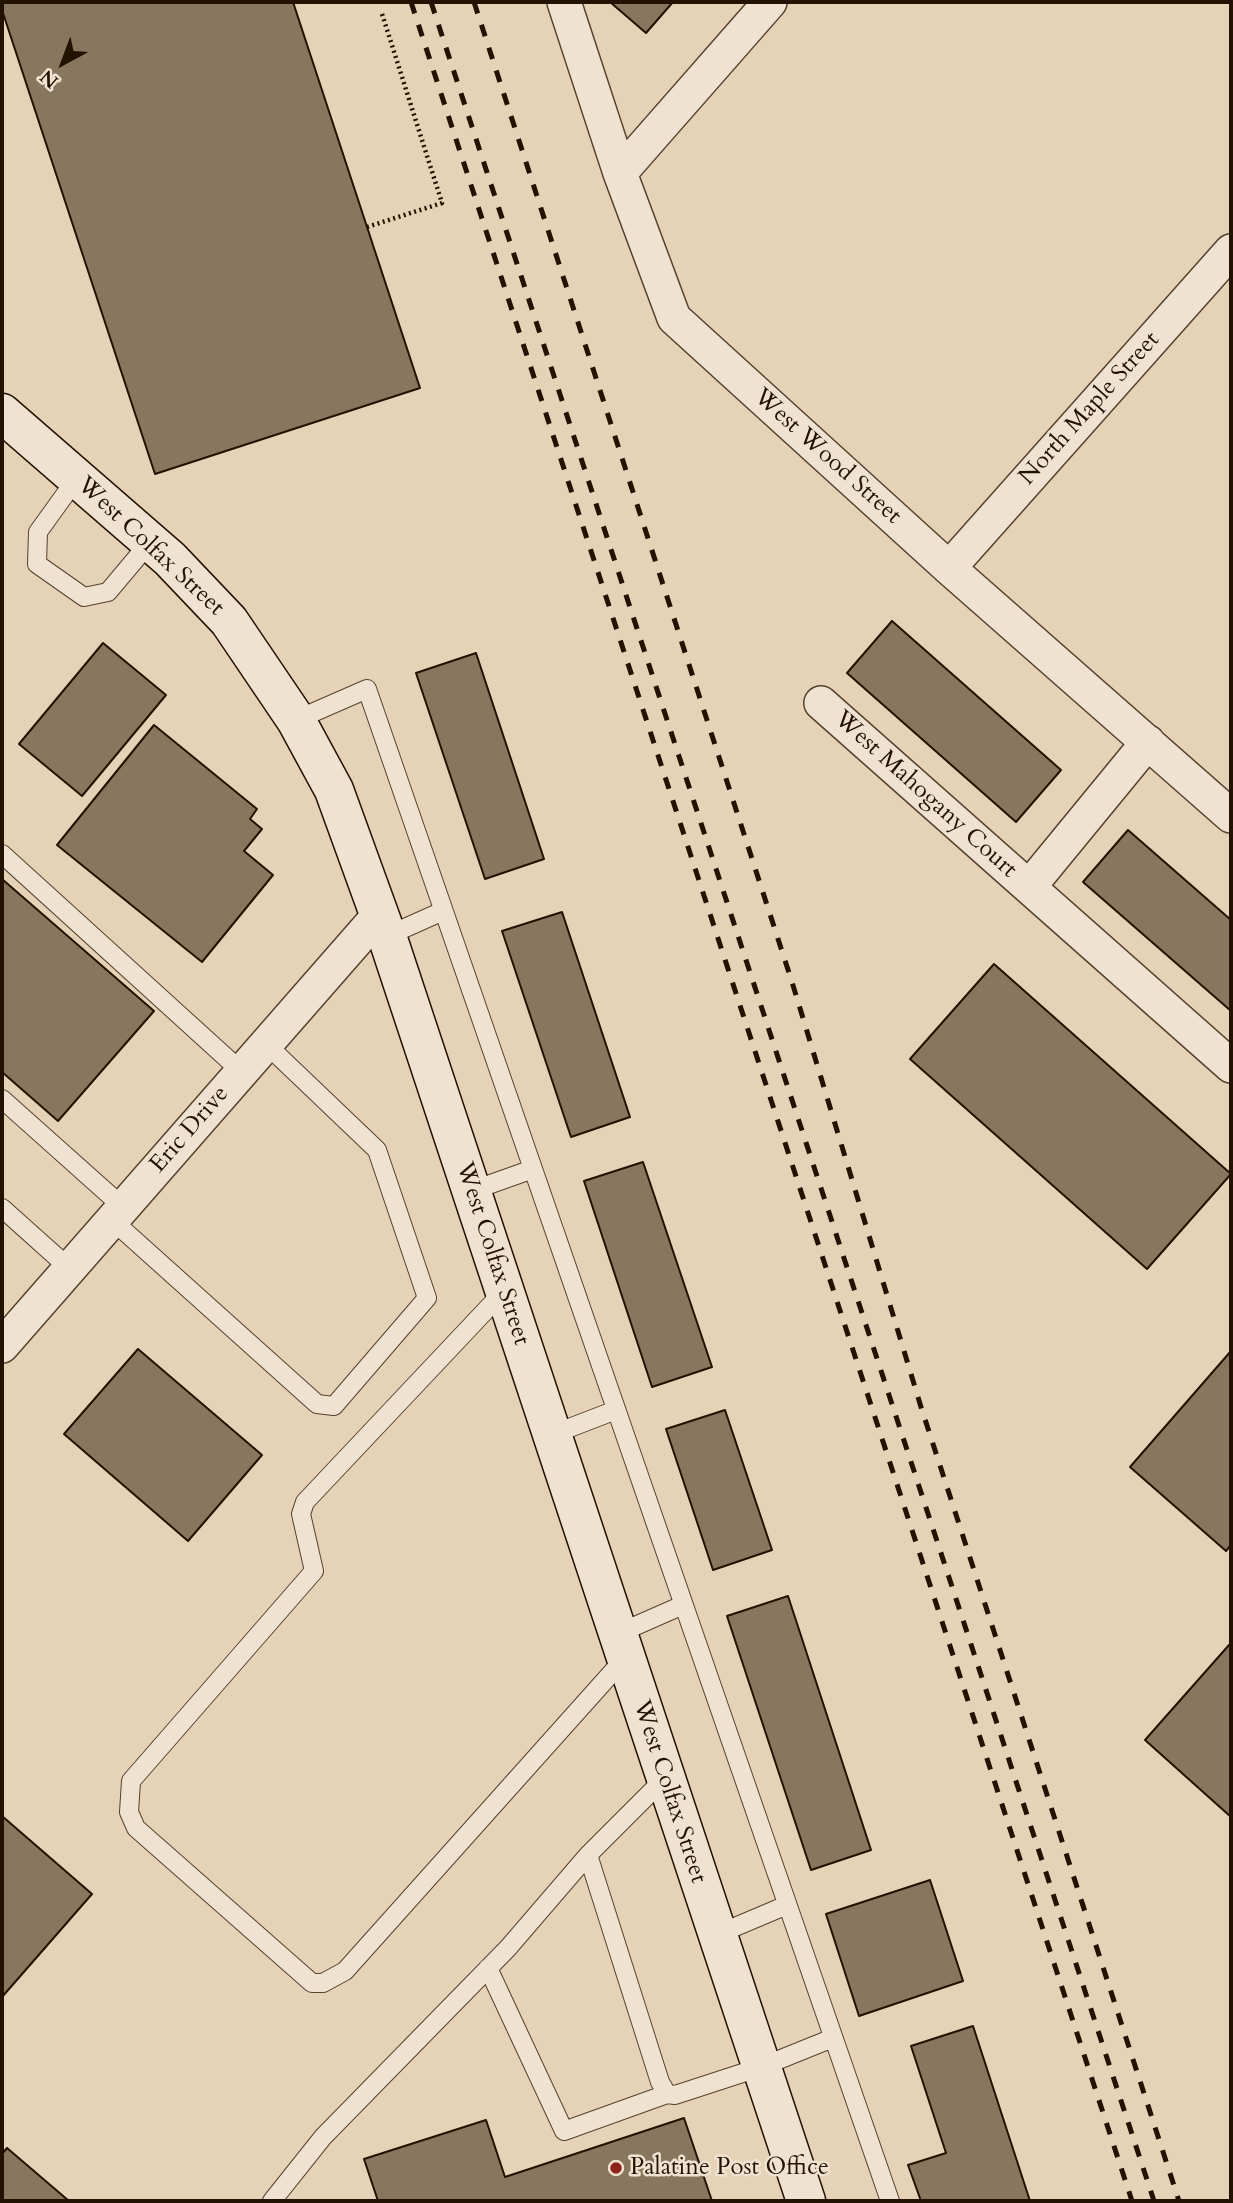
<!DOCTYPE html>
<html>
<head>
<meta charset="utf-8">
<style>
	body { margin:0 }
	#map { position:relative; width:1233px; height:2203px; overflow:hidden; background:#e6d2b6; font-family:Cardo,serif }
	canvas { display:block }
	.frame { position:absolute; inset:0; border:4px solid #231200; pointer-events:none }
	.north { position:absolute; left:28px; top:28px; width:70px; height:70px; -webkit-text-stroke:5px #efe2d0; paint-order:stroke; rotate:221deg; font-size:19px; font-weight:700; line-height:28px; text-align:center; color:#231200 }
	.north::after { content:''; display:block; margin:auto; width:24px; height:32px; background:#231200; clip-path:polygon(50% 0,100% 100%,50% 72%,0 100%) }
</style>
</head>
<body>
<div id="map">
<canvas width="1233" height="2203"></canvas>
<div class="frame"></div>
<div class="north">N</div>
</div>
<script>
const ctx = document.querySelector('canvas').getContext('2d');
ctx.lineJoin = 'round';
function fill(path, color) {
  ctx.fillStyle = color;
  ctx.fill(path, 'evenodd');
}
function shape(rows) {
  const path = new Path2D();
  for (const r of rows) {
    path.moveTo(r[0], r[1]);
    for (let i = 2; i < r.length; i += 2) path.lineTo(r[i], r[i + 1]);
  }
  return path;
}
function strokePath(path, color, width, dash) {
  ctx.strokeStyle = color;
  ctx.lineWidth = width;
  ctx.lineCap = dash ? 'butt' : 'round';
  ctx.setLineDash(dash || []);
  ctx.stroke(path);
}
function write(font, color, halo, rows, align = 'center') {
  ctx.font = font + ' Cardo,serif';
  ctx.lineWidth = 5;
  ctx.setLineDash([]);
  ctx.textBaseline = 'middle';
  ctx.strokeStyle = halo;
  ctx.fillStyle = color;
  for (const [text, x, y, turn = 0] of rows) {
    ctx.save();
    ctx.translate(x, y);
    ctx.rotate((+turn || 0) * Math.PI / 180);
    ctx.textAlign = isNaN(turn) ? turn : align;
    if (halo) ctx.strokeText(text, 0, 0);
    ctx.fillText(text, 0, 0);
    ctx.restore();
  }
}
const building = shape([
	[2,2,293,2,420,388,155,474,2,10,2,2],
	[610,2,673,2,646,33,610,2],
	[892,621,1061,770,1016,822,847,673,892,621],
	[103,643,166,695,82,796,19,744,103,643],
	[476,653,544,859,485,879,416,673,476,653],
	[154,725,257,809,250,819,262,829,244,851,273,875,202,962,57,845,154,725],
	[1128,830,1231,920,1231,1011,1083,882,1128,830],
	[2,879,154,1011,58,1121,2,1072,2,879],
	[562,912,630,1117,571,1137,502,931,562,912],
	[994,964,1231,1174,1147,1269,910,1059,994,964],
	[643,1162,712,1367,652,1387,584,1181,643,1162],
	[138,1349,262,1455,188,1541,64,1434,138,1349],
	[1231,1351,1231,1545,1226,1551,1130,1467,1231,1351],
	[725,1410,772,1550,713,1570,666,1429,725,1410],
	[788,1596,871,1850,811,1870,727,1616,788,1596],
	[1229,1645,1231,1647,1231,1817,1145,1740,1229,1645],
	[2,1816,92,1894,2,1997,2,1816],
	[930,1880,963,1981,859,2016,826,1914,930,1880],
	[973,2026,1030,2201,921,2201,908,2165,946,2153,911,2046,973,2026],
	[684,2118,712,2201,378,2201,364,2159,486,2120,505,2177,684,2118],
	[7,2148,69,2201,2,2201,2,2154,7,2148]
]);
fill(building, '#88765f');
strokePath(building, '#231200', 2);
const lane = shape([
	[77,478,38,532,37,564,84,597,108,592,150,542],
	[296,720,367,689,890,2201],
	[2,854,242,1072],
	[387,936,443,911],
	[2,1099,123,1207],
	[471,1191,533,1169],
	[2,1208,69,1268],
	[112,1220,317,1404,334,1406,427,1298,377,1150,266,1044],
	[504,1291,305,1502,301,1514,314,1571,131,1781,129,1812,136,1828,312,1983,323,1983,345,1971,625,1658],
	[551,1435,616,1410],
	[617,1634,683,1605],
	[588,1855,660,2082,667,2094,675,2095,761,2067,833,2038],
	[716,1935,787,1905],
	[488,1968,564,2131,667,2094],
	[272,2201,323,2137,508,1948,588,1855,665,1778]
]);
const street = shape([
	[564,2,620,173,674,318,949,568,1231,816],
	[620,173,770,2],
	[949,568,1231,251],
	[821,703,1231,1066],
	[1029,887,1148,742],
	[2,1346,379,915]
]);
const secondary = shape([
	[2,413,170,559,229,621,296,720,334,790,387,936,806,2201]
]);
strokePath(lane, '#54422e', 20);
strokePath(street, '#54422e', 36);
strokePath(secondary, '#231200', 41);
strokePath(shape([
	[367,227,442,203,382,14]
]), '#231200', 4.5, [2, 3.5]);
strokePath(lane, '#efe2d0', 18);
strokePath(street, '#efe2d0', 33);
strokePath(secondary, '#efe2d0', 38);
strokePath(shape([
	[411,2,1132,2201],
	[431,2,1154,2201],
	[474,2,792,982,921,1407,1179,2201]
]), '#231200', 5, [12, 12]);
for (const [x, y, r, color] of [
	[616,2168,7,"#8f2418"]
]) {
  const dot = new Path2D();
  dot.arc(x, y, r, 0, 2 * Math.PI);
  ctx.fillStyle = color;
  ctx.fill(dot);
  strokePath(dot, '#efe2d0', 2.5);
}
write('24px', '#231200', '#efe2d0', [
	["North Maple Street",1090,409,-48],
	["West Wood Street",827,457,42],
	["West Colfax Street",150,547,43],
	["West Mahogany Court",925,795,42],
	["Eric Drive",190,1130,-49],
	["West Colfax Street",492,1254,72],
	["West Colfax Street",669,1792,72]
]);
write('24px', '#231200', '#efe2d0', [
	["Palatine Post Office",630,2168]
], 'left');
</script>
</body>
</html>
